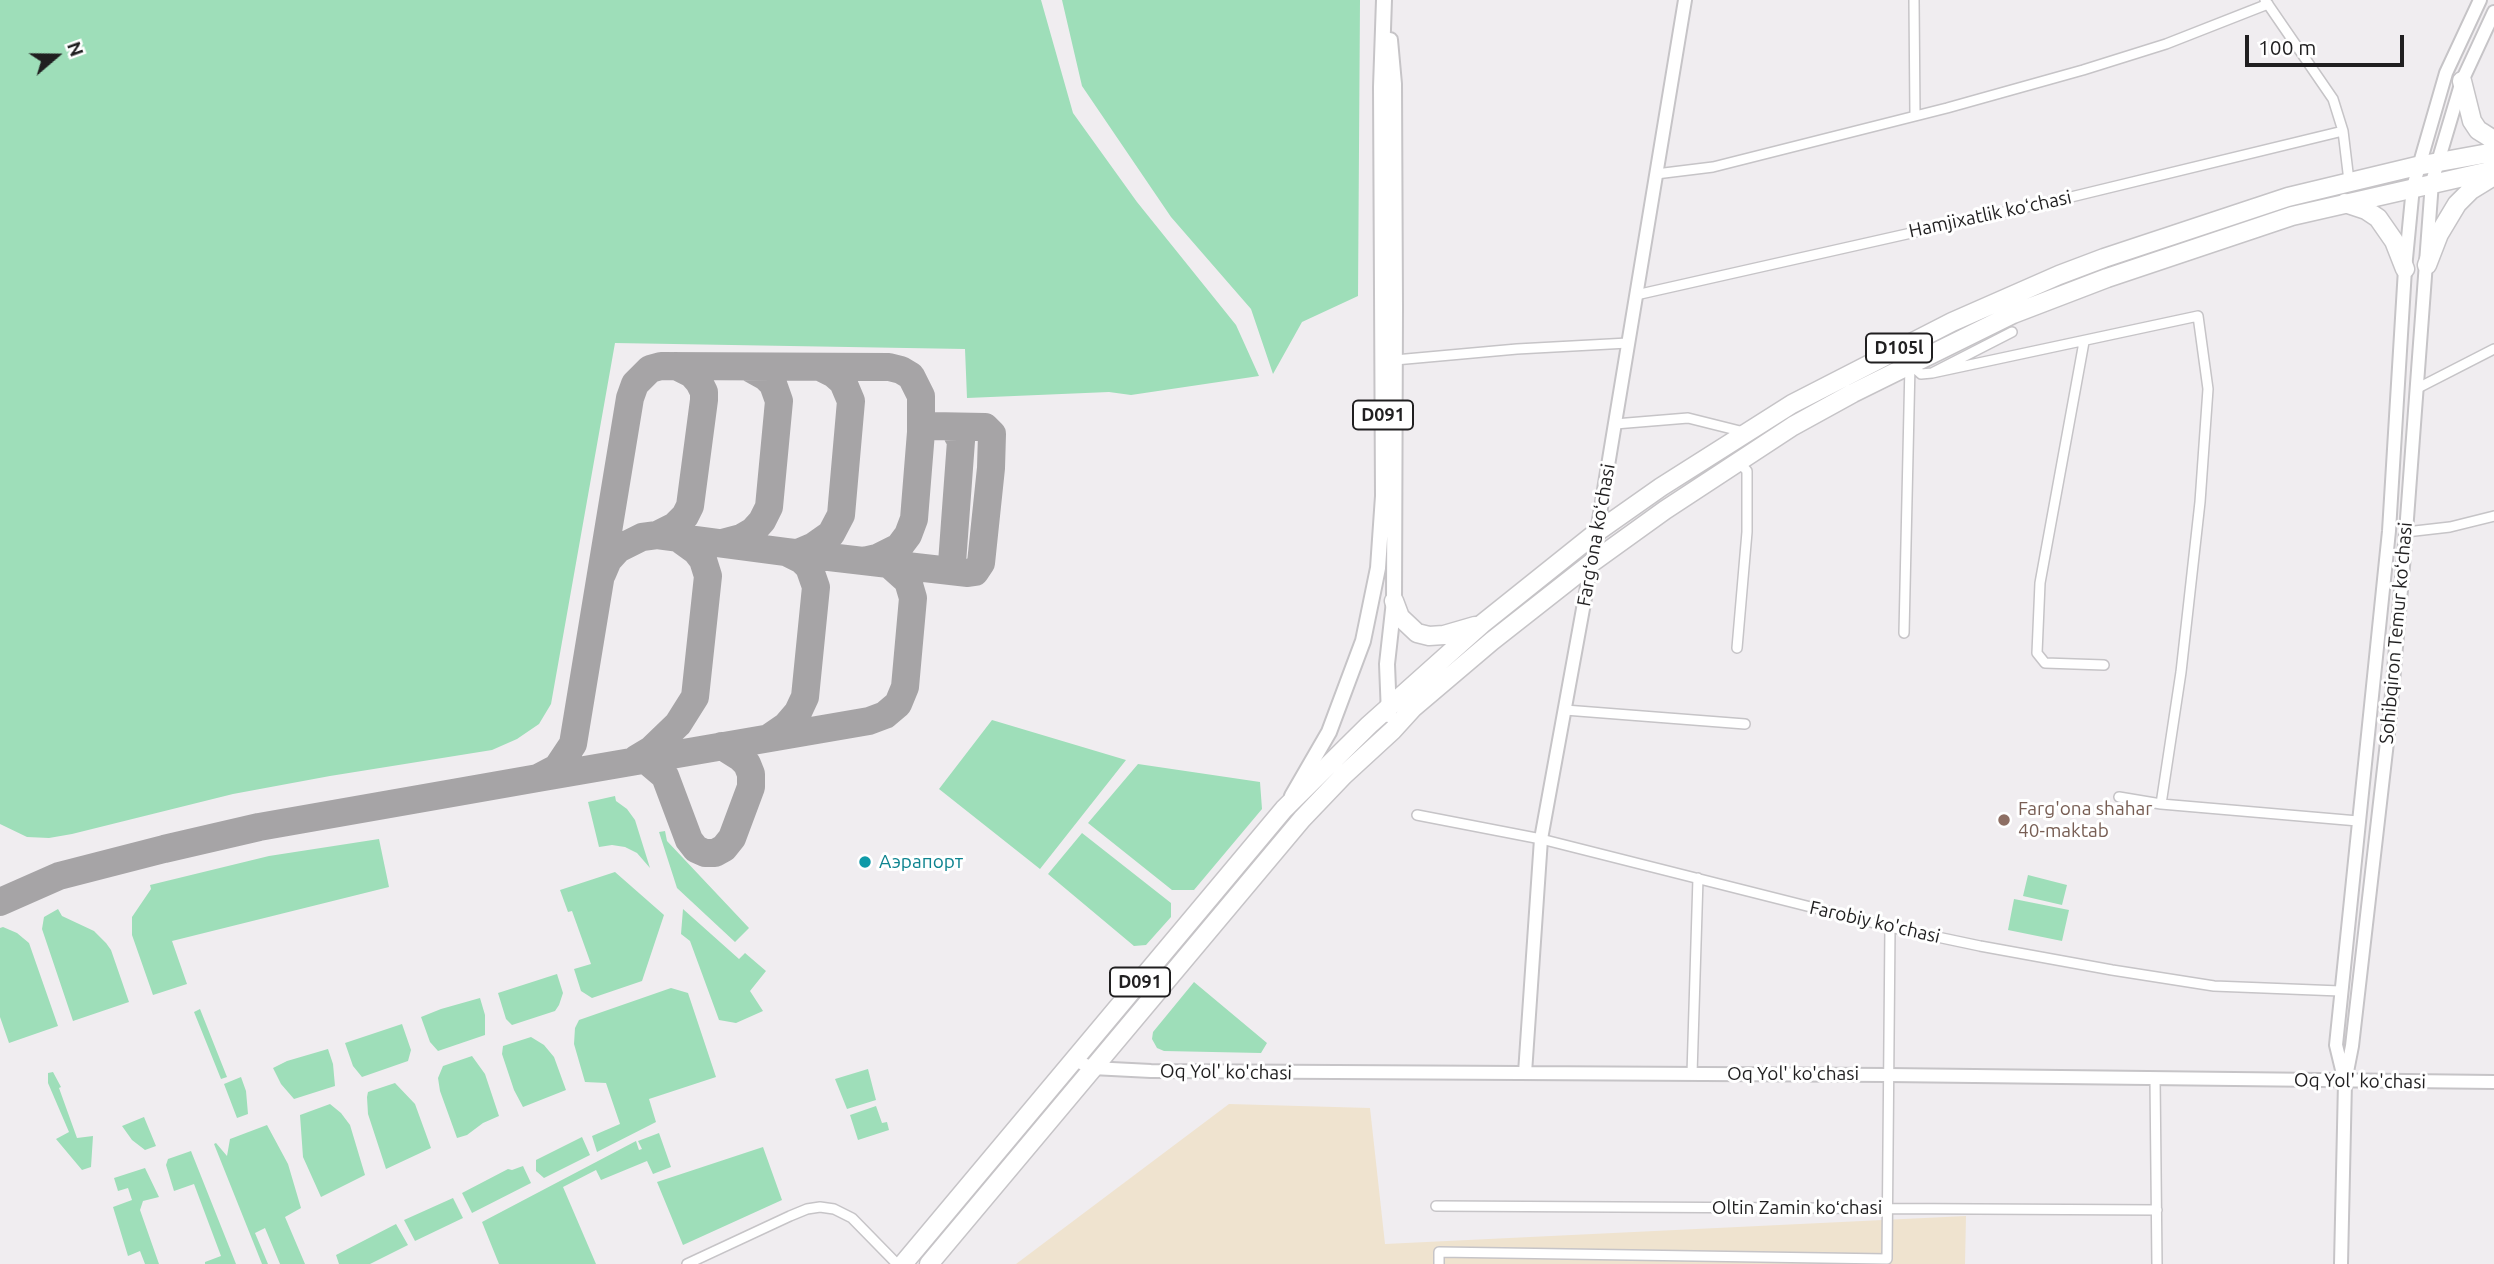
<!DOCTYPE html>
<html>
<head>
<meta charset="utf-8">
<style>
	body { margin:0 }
	#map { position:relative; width:2494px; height:1264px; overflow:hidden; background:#f0edf0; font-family:Ubuntu,sans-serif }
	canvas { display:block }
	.north { position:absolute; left:21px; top:21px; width:70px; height:70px; -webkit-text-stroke:5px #fff; paint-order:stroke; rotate:70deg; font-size:19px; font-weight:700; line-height:28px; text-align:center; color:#201f20 }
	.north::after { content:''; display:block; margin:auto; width:24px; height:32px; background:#201f20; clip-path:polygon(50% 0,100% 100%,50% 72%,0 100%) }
	.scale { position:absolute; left:2245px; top:35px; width:159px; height:32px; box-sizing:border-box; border:4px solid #201f20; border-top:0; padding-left:9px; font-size:21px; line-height:24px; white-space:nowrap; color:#201f20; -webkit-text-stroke:5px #fff; paint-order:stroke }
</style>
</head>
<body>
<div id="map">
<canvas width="2494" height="1264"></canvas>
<div class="north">N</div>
<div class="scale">100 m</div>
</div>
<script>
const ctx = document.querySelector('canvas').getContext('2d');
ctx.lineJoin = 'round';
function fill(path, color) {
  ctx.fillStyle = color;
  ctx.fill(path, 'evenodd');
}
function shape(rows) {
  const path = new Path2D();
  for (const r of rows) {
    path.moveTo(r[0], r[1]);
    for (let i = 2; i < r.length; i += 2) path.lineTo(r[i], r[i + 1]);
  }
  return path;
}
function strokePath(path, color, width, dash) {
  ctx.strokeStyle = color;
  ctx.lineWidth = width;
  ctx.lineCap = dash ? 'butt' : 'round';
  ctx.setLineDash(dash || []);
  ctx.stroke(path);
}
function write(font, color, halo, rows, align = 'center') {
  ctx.font = font + ' Ubuntu,sans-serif';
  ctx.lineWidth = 6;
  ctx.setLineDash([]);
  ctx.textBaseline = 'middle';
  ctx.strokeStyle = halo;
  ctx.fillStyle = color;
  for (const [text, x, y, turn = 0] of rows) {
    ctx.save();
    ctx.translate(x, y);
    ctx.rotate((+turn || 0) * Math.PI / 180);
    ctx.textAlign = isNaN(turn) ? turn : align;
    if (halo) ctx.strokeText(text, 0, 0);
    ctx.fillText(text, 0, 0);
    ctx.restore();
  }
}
fill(shape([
	[1229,1104,1370,1108,1385,1244,1966,1216,1965,1264,1016,1264]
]), '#efe3cf');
fill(shape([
	[0,0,1041,0,1073,113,1137,202,1236,325,1259,376,1131,395,1109,392,967,398,965,349,615,343,551,704,539,724,517,739,492,750,330,776,233,794,72,834,49,838,27,837,0,824],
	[1062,0,1360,0,1358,296,1302,322,1273,374,1251,309,1171,217,1082,86],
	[992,720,1126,760,1040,869,939,789],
	[1138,764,1260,782,1262,809,1194,890,1172,890,1088,823],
	[615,796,616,801,627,809,635,820,650,868,637,853,625,847,612,845,599,847,588,802],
	[665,831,667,841,749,928,735,942,677,888,659,832],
	[1082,833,1171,903,1171,917,1146,945,1134,946,1048,874],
	[379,839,389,887,172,941,187,984,153,995,132,935,132,917,151,889,150,885,269,856],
	[615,872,664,915,642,981,592,998,581,991,574,969,591,964,572,911,568,912,560,890],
	[2028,875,2067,885,2062,905,2023,896],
	[2014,899,2069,910,2062,941,2008,930],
	[58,909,62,916,94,931,106,943,111,950,129,1002,73,1021,42,929,44,917],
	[683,909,739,959,745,953,766,971,750,991,763,1011,736,1023,719,1020,690,941,681,934],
	[3,927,17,933,29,943,58,1026,9,1043,0,1017,0,928],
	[557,974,563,993,559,1005,555,1011,512,1025,506,1019,498,993],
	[1194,982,1267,1043,1261,1053,1164,1051,1157,1048,1152,1039,1153,1032],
	[671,988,688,993,716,1077,649,1099,656,1122,597,1152,592,1136,620,1124,606,1083,585,1082,574,1044,575,1028,579,1020],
	[480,998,485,1015,485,1035,438,1051,430,1042,421,1017,441,1009],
	[200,1009,227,1077,221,1079,194,1012],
	[402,1024,411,1050,408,1061,362,1077,353,1066,345,1043],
	[531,1037,544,1045,554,1057,566,1090,523,1107,514,1090,502,1054,503,1046],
	[328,1049,333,1064,335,1086,294,1099,281,1084,273,1068,287,1061],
	[472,1056,485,1074,499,1116,483,1123,467,1135,457,1138,440,1091,438,1078,443,1066],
	[868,1069,876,1100,847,1109,835,1079],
	[53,1072,61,1087,59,1088,77,1138,93,1136,91,1167,82,1170,56,1139,69,1132,48,1083,48,1073],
	[241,1077,246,1091,248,1114,237,1118,224,1084],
	[395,1083,415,1104,431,1148,386,1169,368,1114,367,1097,368,1092],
	[330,1104,341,1113,350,1125,365,1175,321,1197,303,1157,300,1115],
	[876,1106,882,1123,887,1122,889,1130,858,1140,850,1115],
	[144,1117,156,1146,145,1150,132,1140,122,1126],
	[267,1125,288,1164,301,1208,285,1217,305,1264,280,1264,265,1228,255,1233,268,1264,262,1264,214,1144,216,1143,227,1156,230,1139],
	[659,1133,671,1167,653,1174,647,1161,601,1180,596,1170,563,1187,596,1264,499,1264,482,1222,636,1141,639,1150,642,1149,638,1141],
	[582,1137,590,1155,544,1178,536,1171,536,1160],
	[763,1147,782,1200,683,1245,657,1182],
	[191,1151,236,1264,205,1264,205,1262,221,1256,194,1184,174,1191,166,1165,168,1159],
	[523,1166,531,1183,472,1213,462,1193,508,1169,512,1170],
	[145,1168,159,1197,143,1201,140,1210,159,1264,145,1264,140,1251,128,1256,113,1207,132,1200,128,1188,118,1191,114,1178],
	[453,1198,463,1218,415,1241,404,1220],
	[396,1224,408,1245,370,1264,339,1264,336,1255]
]), '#9edeb9');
strokePath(shape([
	[657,535,675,526,685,516,690,506,704,400,704,392,699,382,692,374,676,366],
	[722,543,741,538,753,531,762,521,769,507,779,401,773,384,766,377,748,367],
	[800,552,814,546,831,534,841,515,851,401,843,382,834,374,822,368],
	[889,564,968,573,975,572,981,563,991,468,992,434,985,427,931,426,921,432],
	[945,570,952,563,961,441,953,427],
	[602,574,608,560,618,549,642,537,657,535,786,552,889,564,908,581,913,598,905,687,898,704,885,715,869,721,538,778,557,768,573,744,630,398,635,384,650,369,661,366,889,367,901,370,911,376,921,396,921,432,914,519,908,535,899,547,877,558,864,561],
	[770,737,786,726,798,712,805,697,816,587,809,567,802,560,786,552],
	[636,759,651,750,678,724,695,697,708,576,703,560,696,551,678,538],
	[645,759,665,776,689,840,696,849,705,853,715,853,724,848,732,838,751,787,751,774,747,764,741,758,722,746],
	[0,902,59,876,164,849,259,827,538,778]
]), '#a6a4a6', 28);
const street = shape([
	[1914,0,1915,115],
	[2265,0,2333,99,2343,131,2349,181],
	[1656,174,1713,167,1947,108,2083,70,2166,44,2268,4],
	[1636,295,2071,197,2343,131],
	[2084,342,2040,583,2037,653,2045,663,2104,665],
	[1395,360,1517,349,1628,343],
	[1910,364,1921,374,1932,373,2012,332],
	[1932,373,2198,316,2208,389,2200,502,2181,672,2161,804],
	[2416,389,2494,349],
	[1615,424,1688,418,1744,432],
	[2406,532,2450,527,2494,516],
	[1904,633,1910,364],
	[1737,648,1747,532,1747,471,1738,461],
	[1565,710,1745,724],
	[2119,797,2161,804,2358,821],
	[1417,815,1541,839,1890,927,1980,946,2112,970,2214,986,2340,991],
	[1692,1074,1698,878],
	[2155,1078,2157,1264],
	[1436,1206,2157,1210],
	[687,1264,790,1216,807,1209,820,1207,834,1209,852,1218,897,1264],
	[1439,1264,1439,1252,1887,1259,1890,927]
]);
const secondary = shape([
	[2480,0,2446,73,2413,187,2405,269,2389,531,2336,1045,2345,1082,2352,1046,2390,716,2406,532,2432,182,2462,81,2494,12],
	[1075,1060,1092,1068,1151,1071,1888,1075,2494,1082],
	[1525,1073,1541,839,1597,532,1685,0],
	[2341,1264,2345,1082]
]);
const primary = shape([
	[1389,715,1387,664,1394,601,1395,307,1394,84,1390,40],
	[1292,796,1329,732,1363,641,1378,568,1383,496,1381,87,1384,0]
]);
const highway = shape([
	[2462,81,2472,121,2478,130,2494,140],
	[2345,203,2366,210,2378,218,2394,241,2405,269],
	[2427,265,2439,234,2457,204,2471,190,2494,176],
	[1394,601,1400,617,1417,633,1429,636,1444,635,1475,626],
	[903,1264,1284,809,1369,725,1482,624,1597,532,1661,487,1792,404,1952,322,2059,275,2104,258,2288,197,2417,166,2494,152],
	[929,1264,1302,819,1344,775,1393,730,1413,708,1492,641,1590,564,1665,510,1793,426,1853,393,2013,314,2107,278,2292,216,2494,170]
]);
strokePath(street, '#c6c4c7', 12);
strokePath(secondary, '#c6c4c7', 16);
strokePath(primary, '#c6c4c7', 18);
strokePath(highway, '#c6c4c7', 21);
strokePath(street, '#fff', 9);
strokePath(secondary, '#fff', 12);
strokePath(primary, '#fff', 14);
strokePath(highway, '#fff', 18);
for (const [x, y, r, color] of [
	[2004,820,7,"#8d6e63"],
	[865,862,7,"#0f9aa8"]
]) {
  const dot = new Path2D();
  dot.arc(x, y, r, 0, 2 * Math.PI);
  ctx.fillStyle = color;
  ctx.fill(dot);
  strokePath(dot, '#fff', 2.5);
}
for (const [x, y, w] of [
	[1899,348,66],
	[1383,415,60],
	[1140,982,60]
]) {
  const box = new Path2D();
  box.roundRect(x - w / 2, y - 14.5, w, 29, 5);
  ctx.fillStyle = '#fff';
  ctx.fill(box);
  strokePath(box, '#201f20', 2);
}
write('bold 18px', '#201f20', null, [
	["D105l",1899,348],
	["D091",1383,415],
	["D091",1140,982]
]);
write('19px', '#201f20', '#fff', [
	["Hamjixatlik koʻchasi",1990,214,-12],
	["Fargʻona koʻchasi",1596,535,-80],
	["Sohibqiron Temur koʻchasi",2396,633,-85],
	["Farobiy ko'chasi",1875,922,13],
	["Oq Yol' ko'chasi",1226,1072,1],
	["Oq Yol' ko'chasi",1793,1074],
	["Oq Yol' ko'chasi",2360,1081,1],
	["Oltin Zamin koʻchasi",1797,1208]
]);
write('19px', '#785e54', '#fff', [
	["Farg'ona shahar",2018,809],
	["40-maktab",2018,831]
], 'left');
write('19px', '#0d838f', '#fff', [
	["Аэрапорт",879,862]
], 'left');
</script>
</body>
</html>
